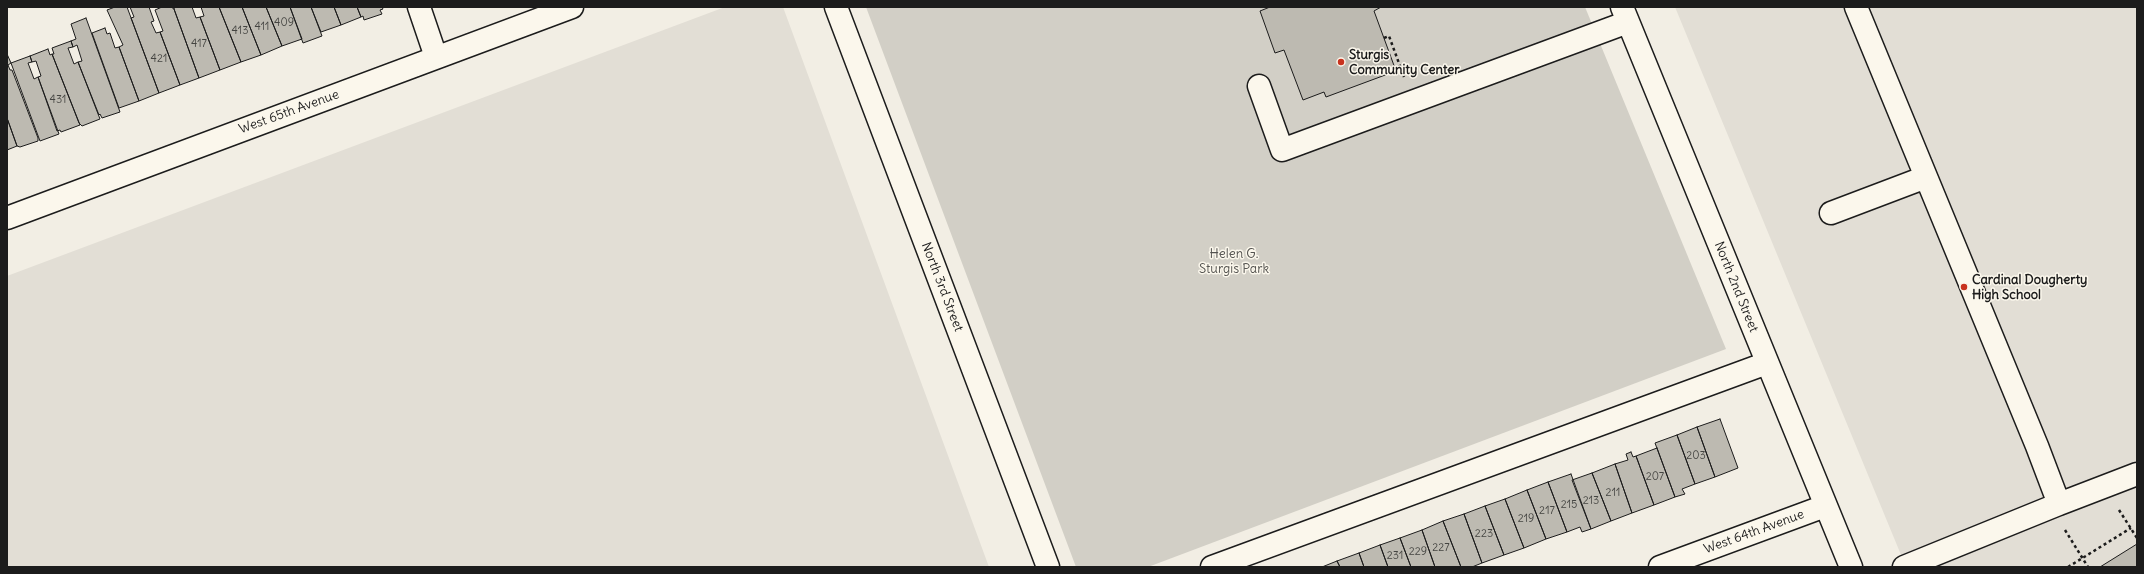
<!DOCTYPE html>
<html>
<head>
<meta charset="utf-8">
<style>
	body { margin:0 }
	#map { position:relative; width:2144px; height:574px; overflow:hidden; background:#f2eee4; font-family:Delius,sans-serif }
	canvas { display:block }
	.frame { position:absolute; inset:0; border:8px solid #1c1c1c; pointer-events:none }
</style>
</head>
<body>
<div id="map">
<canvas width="2144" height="574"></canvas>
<div class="frame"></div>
</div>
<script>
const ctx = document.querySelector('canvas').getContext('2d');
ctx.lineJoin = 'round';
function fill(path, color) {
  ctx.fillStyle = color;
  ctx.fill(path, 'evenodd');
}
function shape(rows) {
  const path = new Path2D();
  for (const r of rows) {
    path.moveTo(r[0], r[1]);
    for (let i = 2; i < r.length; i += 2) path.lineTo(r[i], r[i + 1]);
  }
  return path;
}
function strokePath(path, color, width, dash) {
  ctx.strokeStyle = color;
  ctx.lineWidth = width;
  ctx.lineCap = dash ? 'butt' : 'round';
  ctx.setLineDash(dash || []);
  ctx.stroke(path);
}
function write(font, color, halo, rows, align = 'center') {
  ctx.font = font + ' Delius,sans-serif';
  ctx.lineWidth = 3;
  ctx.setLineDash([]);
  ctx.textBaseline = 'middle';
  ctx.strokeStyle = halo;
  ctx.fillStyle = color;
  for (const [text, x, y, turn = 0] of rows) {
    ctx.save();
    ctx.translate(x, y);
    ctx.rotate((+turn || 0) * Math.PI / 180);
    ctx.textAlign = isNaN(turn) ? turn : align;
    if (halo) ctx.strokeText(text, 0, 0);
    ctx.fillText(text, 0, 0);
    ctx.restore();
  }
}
fill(shape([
	[725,7,783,7,989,567,7,567,7,276],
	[1675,7,2137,7,2137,567,1906,567]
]), '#e2ded5');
fill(shape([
	[866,7,1585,7,1726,349,1148,567,1076,567]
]), '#d2cfc6');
const building = shape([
	[115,7,127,7,159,93,139,101,119,47,123,45,107,10,115,7],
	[130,7,149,7,154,21,151,22,156,33,160,32,180,85,159,93,131,18,134,17,130,7],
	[162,7,171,7,174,9,199,78,180,85,160,32,163,31,155,10,162,7],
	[175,7,192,7,196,18,200,17,220,70,199,78,174,9,175,7],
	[201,7,219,7,241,62,220,70,200,17,204,16,201,7],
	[219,7,242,7,261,55,241,62,219,7],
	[242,7,266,7,282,46,261,55,242,7],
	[266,7,290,7,302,39,282,46,266,7],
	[290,7,311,7,322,36,303,43,290,7],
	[311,7,334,7,341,25,321,32,311,7],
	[334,7,357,7,361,17,341,25,334,7],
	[357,7,382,7,383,9,380,10,382,14,364,20,363,16,361,17,357,7],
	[1270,7,1381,7,1374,11,1396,71,1326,97,1324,92,1303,100,1284,50,1275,53,1260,11,1270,7],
	[86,18,120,112,102,118,100,114,99,115,78,62,82,61,77,45,73,47,71,41,76,39,71,24,86,18],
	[105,28,107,34,110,33,115,48,119,47,139,101,119,108,92,33,105,28],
	[71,41,73,47,68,48,74,64,78,62,100,119,82,126,79,123,52,54,54,54,52,48,71,41],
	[48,49,50,55,52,54,80,125,61,132,60,130,57,131,38,77,41,76,36,61,32,62,30,56,48,49],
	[7,54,11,63,8,65,10,70,12,70,38,138,38,141,20,147,17,146,7,118,7,54],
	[30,56,32,62,28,63,34,79,38,77,59,134,40,141,11,63,30,56],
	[7,118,17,146,7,150,7,118],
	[1720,419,1738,468,1715,477,1697,427,1720,419],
	[1697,427,1715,477,1695,484,1677,435,1697,427],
	[1677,435,1695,484,1682,489,1685,494,1675,497,1655,443,1677,435],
	[1657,448,1675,497,1654,505,1636,456,1657,448],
	[1631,452,1633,457,1636,456,1654,505,1632,513,1615,464,1628,460,1626,454,1631,452],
	[1615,464,1632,513,1611,521,1592,473,1615,464],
	[1592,473,1611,521,1591,529,1572,480,1592,473],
	[1571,474,1591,529,1582,532,1580,527,1567,532,1548,482,1571,474],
	[1548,482,1567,532,1546,539,1527,490,1548,482],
	[1527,490,1546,539,1524,548,1505,499,1527,490],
	[1505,499,1524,548,1504,555,1485,506,1505,499],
	[1485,506,1504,555,1482,563,1464,514,1485,506],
	[1464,514,1482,563,1472,567,1461,567,1443,521,1464,514],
	[1443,521,1461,567,1435,567,1422,530,1443,521],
	[1422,530,1435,567,1411,567,1400,538,1422,530],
	[1400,538,1411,567,1388,567,1380,545,1400,538],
	[2137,544,2137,567,2100,567,2137,544],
	[1380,545,1388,567,1364,567,1359,553,1380,545],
	[1359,553,1364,567,1340,567,1337,561,1359,553],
	[1337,561,1340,567,1322,567,1337,561]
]);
fill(building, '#bdbab1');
strokePath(building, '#1c1c1c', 1);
const minor = shape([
	[419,7,436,57],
	[836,7,1048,567],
	[1622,7,1851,567],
	[1856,7,2037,446,2059,504,1904,567],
	[1259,86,1282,150,1628,22],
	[1831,213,1926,177],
	[7,218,572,7],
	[2059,504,2137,474],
	[1212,567,1767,363],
	[1660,567,1825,506]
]);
strokePath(minor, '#1c1c1c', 25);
strokePath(shape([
	[1384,38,1389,36,1404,77],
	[2119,510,2137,538],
	[2065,530,2088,567],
	[2068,567,2131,528]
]), '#1c1c1c', 2.5, [3, 3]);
strokePath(minor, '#fbf7ec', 22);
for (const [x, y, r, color] of [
	[1341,62,4,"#c8321e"],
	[1964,287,4,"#c8321e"]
]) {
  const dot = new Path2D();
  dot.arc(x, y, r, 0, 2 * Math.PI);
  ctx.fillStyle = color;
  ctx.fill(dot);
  strokePath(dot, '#fbf7ec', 1.5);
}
write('11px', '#444441', null, [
	["409",284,23],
	["411",262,27],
	["413",240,31],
	["417",199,44],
	["421",159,59],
	["431",58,100],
	["203",1696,456],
	["207",1655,477],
	["211",1613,493],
	["213",1591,501],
	["215",1569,505],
	["217",1547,511],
	["219",1526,519],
	["223",1484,534],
	["227",1441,548],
	["229",1418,552],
	["231",1395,556]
]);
write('bold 13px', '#1c1c1c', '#fbf7ec', [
	["Sturgis",1349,55],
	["Community Center",1349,70],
	["Cardinal Dougherty",1972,280],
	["High School",1972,295]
], 'left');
write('13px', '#1c1c1c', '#fbf7ec', [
	["West 65th Avenue",289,112,-20],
	["North 3rd Street",942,287,69],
	["North 2nd Street",1736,287,68],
	["West 64th Avenue",1754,532,-20]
]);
write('13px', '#53524f', '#fbf7ec', [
	["Helen G.",1234,254],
	["Sturgis Park",1234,269]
]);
</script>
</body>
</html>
